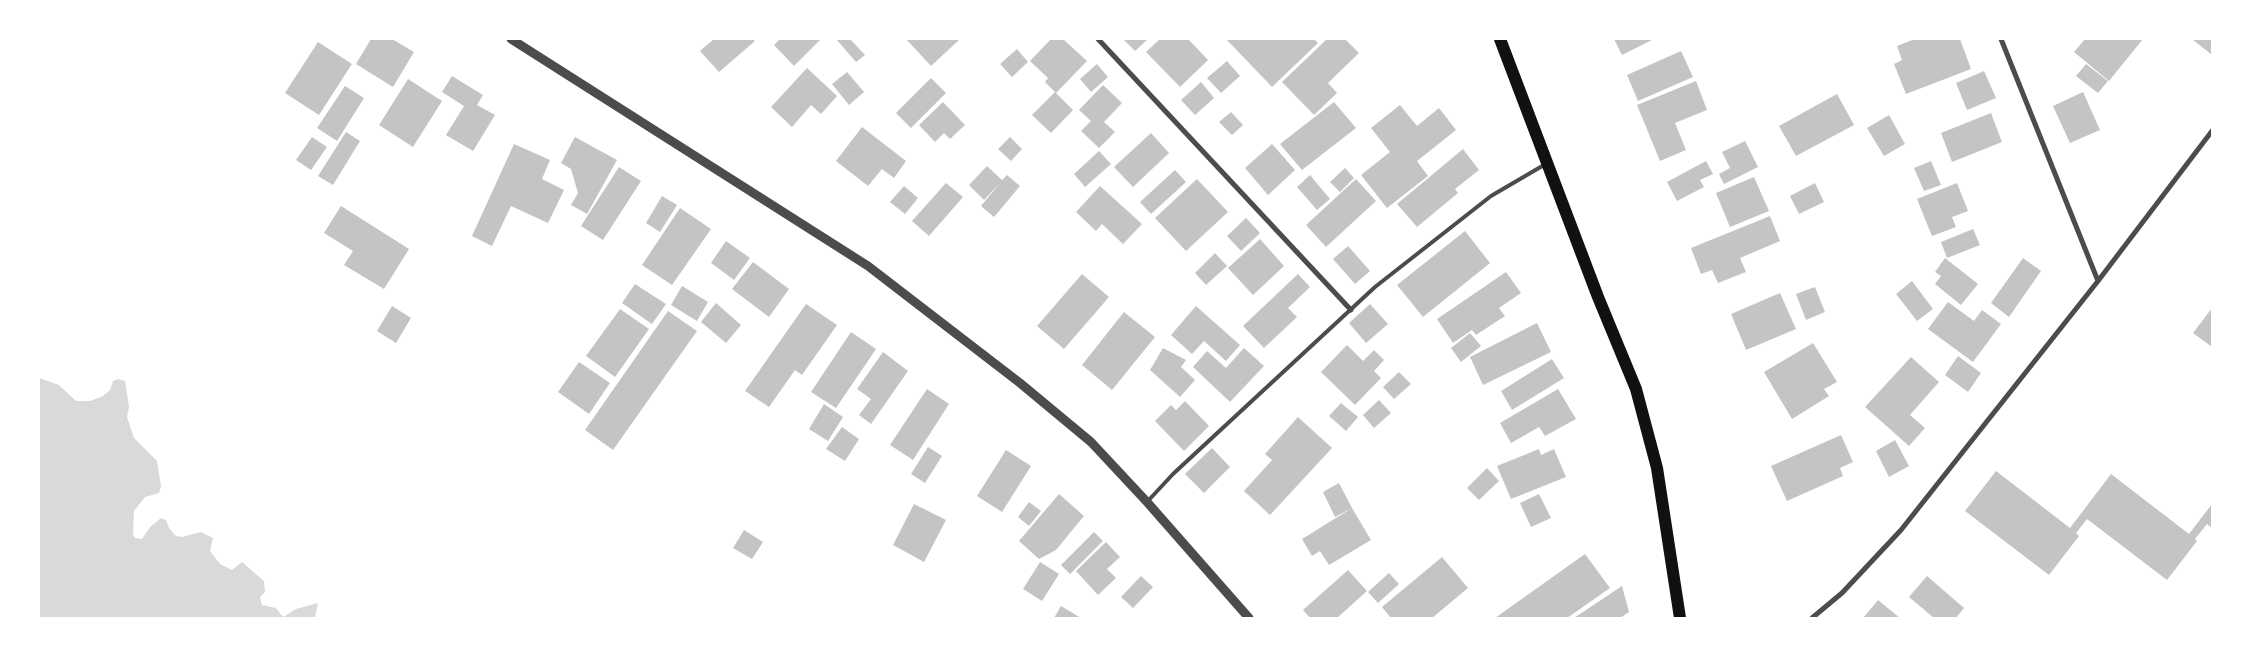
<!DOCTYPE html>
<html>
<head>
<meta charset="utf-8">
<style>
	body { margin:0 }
	#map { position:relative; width:2251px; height:657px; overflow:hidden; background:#fff; font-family:"Fira Sans Condensed",sans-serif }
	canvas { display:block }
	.frame { position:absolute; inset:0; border:40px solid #fff; pointer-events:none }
</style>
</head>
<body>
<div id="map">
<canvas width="2251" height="657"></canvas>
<div class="frame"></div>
</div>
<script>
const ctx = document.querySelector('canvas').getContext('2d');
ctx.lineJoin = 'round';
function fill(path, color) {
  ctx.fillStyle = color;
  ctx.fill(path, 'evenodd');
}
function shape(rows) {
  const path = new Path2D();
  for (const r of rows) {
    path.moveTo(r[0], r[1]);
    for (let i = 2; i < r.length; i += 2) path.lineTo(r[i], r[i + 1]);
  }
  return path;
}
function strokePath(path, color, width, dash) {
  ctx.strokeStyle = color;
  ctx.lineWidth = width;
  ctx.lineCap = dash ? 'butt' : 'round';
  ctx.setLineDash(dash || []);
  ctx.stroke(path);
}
fill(shape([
	[39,378,59,385,76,401,90,401,103,396,110,390,113,381,118,379,125,381,129,407,127,417,134,438,157,461,161,486,159,493,145,497,134,511,133,534,135,538,142,539,150,527,161,518,166,520,169,528,176,536,182,537,201,532,213,538,210,551,220,564,232,570,242,562,264,581,265,592,260,597,262,605,276,608,283,617,296,609,318,603,315,618,39,618]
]), '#d9d9d9');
fill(shape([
	[371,39,392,39,414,52,393,87,356,64],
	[714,39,753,39,755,41,719,72,700,51],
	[780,39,821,39,794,66,774,45],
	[836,39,850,39,865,55,856,62],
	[906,39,957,39,959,40,931,66],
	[1051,39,1063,39,1087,61,1056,93,1073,110,1051,133,1032,115,1055,92,1045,82,1048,78,1030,61],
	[1123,39,1148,39,1135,51],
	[1160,39,1188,39,1208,60,1180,87,1146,52],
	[1226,39,1314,39,1318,43,1272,87],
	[1327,39,1345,39,1359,53,1328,83,1337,93,1314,115,1282,82],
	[1614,39,1654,39,1622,55],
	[1915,39,1960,39,1971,69,1906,94,1894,64,1902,60,1897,46],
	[2085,39,2143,39,2109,81,2074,52],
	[2192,39,2212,39,2212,55],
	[318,42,352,64,319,115,285,93],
	[1017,49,1028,62,1012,77,1000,64],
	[1681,51,1693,77,1638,101,1627,75],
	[1227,61,1240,76,1221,93,1207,78],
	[1097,64,1108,77,1091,92,1080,79],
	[2086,64,2108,81,2098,93,2076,76],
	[807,68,837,96,821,114,811,105,792,127,771,107],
	[1984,71,1996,98,1967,110,1956,83],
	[847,72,864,92,849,105,832,84],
	[452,76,483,95,477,105,495,115,473,151,446,135,464,106,442,92],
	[931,78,946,93,911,128,896,113],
	[408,79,442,101,413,147,379,125],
	[1696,81,1707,110,1675,123,1686,150,1660,161,1637,105],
	[1201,82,1214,98,1195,115,1181,100],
	[1103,85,1122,103,1104,122,1115,132,1099,148,1081,131,1091,121,1079,110],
	[345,86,364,98,337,141,317,128],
	[2083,92,2100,130,2070,143,2053,106],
	[1837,94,1854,125,1796,156,1779,126],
	[943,102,965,125,950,139,944,133,935,142,919,125],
	[1334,102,1356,128,1302,170,1280,144],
	[1400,105,1417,126,1439,108,1456,130,1417,161,1428,176,1387,208,1361,175,1390,152,1371,128],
	[1231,112,1243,125,1232,135,1219,122],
	[1991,113,2002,142,1952,162,1941,133],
	[1889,115,1905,144,1884,156,1867,128],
	[862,127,906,161,894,178,882,169,868,186,836,161],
	[346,132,360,141,333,185,318,176],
	[1151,133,1169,153,1133,187,1114,167],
	[312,137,327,147,311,170,296,160],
	[575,137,617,160,587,214,571,205,578,193,571,169,561,163],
	[1010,137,1022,149,1011,161,998,149],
	[1745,141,1758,167,1724,184,1719,174,1730,168,1722,152],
	[514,144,550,160,542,179,564,190,548,223,511,206,492,246,472,236],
	[1272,144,1295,170,1268,195,1245,168],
	[1463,149,1479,170,1455,189,1458,193,1417,227,1397,204],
	[1099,151,1111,164,1085,187,1074,174],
	[1706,161,1713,174,1700,180,1704,187,1677,201,1667,182],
	[1931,161,1941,185,1924,191,1914,168],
	[987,166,1002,180,1007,175,1020,186,994,217,981,206,1000,183,984,200,969,185],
	[619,167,641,181,603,240,581,226],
	[1345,168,1354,178,1340,192,1330,182],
	[1175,170,1186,182,1151,214,1140,202],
	[1310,175,1330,199,1317,210,1297,187],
	[1754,177,1769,211,1730,227,1716,193],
	[1197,179,1228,212,1186,251,1155,218],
	[1356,179,1376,201,1326,247,1306,225],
	[946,183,963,197,929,236,912,221],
	[1815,183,1824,202,1799,214,1790,196],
	[1957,183,1968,211,1952,217,1956,227,1932,236,1917,199],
	[904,186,918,198,905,214,890,202],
	[1100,186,1142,224,1123,244,1102,224,1096,231,1076,212],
	[662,196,677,205,660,232,646,223],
	[341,206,409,249,384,289,344,265,353,251,324,233],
	[680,208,711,229,672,285,642,265],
	[1770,216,1780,241,1740,258,1746,272,1718,283,1712,270,1701,274,1691,248],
	[1246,218,1260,233,1241,251,1227,236],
	[1973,229,1980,245,1947,258,1941,242],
	[1465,231,1490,263,1423,317,1397,285],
	[1260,239,1284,266,1253,295,1228,268],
	[726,241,750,258,734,280,711,263],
	[1348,246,1370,271,1355,284,1333,259],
	[1215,253,1227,266,1206,285,1195,273],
	[1945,258,1978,284,1961,305,1935,284,1941,276,1935,272],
	[2023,258,2041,271,2009,317,1991,303],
	[753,262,789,289,769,317,732,289],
	[1506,272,1521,293,1499,308,1505,316,1476,335,1472,330,1453,343,1437,319],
	[1082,274,1109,297,1064,349,1037,326],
	[1298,274,1310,287,1288,308,1297,317,1264,348,1243,326],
	[1912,281,1933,309,1917,321,1896,294],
	[635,284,666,304,652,324,622,303],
	[682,286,708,302,697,321,671,305],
	[1815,287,1825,312,1806,320,1796,294],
	[1780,293,1796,329,1746,350,1731,314],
	[1948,302,1974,321,1982,310,2001,324,1973,362,1928,329],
	[716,303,741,325,726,343,701,322],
	[806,304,837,325,802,375,795,370,769,407,745,391],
	[1370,304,1388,324,1366,343,1349,323],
	[392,306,411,318,396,343,377,331],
	[1196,306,1240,345,1226,361,1204,341,1192,354,1171,335],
	[2212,308,2212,347,2193,333],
	[620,309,649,329,615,377,586,356],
	[668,311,697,331,613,450,585,430],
	[1124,312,1155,337,1112,390,1082,365],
	[1537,323,1551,352,1483,385,1470,357],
	[851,332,876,349,836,408,811,392],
	[1470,333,1481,346,1461,362,1451,348],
	[1813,343,1837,382,1824,389,1829,396,1792,419,1764,372],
	[1347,345,1363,361,1374,350,1384,360,1374,371,1381,378,1355,405,1321,372],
	[1163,348,1186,360,1181,367,1195,380,1180,397,1150,370],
	[1244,348,1264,366,1230,402,1193,367,1207,351,1226,368],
	[883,352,908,371,871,424,859,415,871,399,857,389],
	[1958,356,1981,373,1968,392,1945,375],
	[1911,357,1939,382,1910,415,1925,428,1909,446,1865,407],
	[1552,359,1564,378,1512,410,1501,391],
	[579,362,610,383,589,414,558,392],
	[1399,372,1411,384,1394,399,1383,387],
	[927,389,949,404,913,460,890,445],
	[1558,389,1576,419,1545,436,1539,427,1511,443,1500,423],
	[1379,400,1391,413,1374,428,1363,415],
	[1185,401,1209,426,1184,451,1155,421,1171,405,1176,410],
	[1341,403,1358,417,1346,431,1329,416],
	[824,404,843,417,828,441,809,429],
	[1298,417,1332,448,1270,515,1244,491,1272,460,1265,454],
	[842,427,859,439,845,461,826,449],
	[1841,435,1853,462,1840,468,1843,476,1787,501,1771,466],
	[1895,440,1909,466,1889,477,1876,451],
	[928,447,942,456,925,483,911,474],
	[1212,448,1230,467,1204,493,1185,474],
	[1539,449,1541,455,1554,449,1566,477,1511,499,1497,466],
	[1006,450,1031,466,1002,512,977,496],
	[1487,468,1499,481,1479,500,1467,488],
	[1996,471,2070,528,2111,474,2189,534,2212,504,2212,528,2207,524,2195,539,2197,541,2167,580,2087,519,2076,533,2079,536,2049,575,1965,511],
	[1339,483,1352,508,1335,517,1323,492],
	[1059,494,1084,516,1056,550,1039,559,1019,541],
	[1539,494,1551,518,1531,527,1520,503],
	[1029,502,1041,511,1029,526,1018,517],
	[914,504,946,520,924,562,893,545],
	[1352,508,1371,540,1329,565,1320,551,1312,556,1302,539],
	[744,530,763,542,752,559,733,548],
	[1094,532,1103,541,1070,574,1061,565],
	[1106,542,1120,557,1107,569,1116,578,1098,595,1076,571],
	[1585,554,1610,588,1567,618,1495,618],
	[1442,557,1468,588,1432,618,1391,618,1382,607],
	[1040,562,1059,574,1042,601,1023,589],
	[1348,570,1367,591,1337,618,1310,618,1303,610],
	[1389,573,1399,584,1378,603,1368,592],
	[1141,576,1153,587,1133,608,1121,597],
	[1927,576,1964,608,1956,618,1934,618,1909,597],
	[1622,586,1629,612,1620,618,1574,618],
	[1878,600,1900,618,1863,618],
	[1061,606,1081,618,1054,618]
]), '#c4c4c4');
strokePath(shape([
	[1147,502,1173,474,1375,287,1491,196,1544,165]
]), '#4c4c4c', 4);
strokePath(shape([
	[1098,39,1351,310],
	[2001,39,2098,281],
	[1812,618,1842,593,1901,530,2098,281,2212,131]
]), '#4c4c4c', 5);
strokePath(shape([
	[511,39,868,266,1020,383,1091,442,1147,502,1249,618]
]), '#4c4c4c', 9);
strokePath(shape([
	[1500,39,1598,297,1636,389,1657,468,1680,618]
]), '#111', 12);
</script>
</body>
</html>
